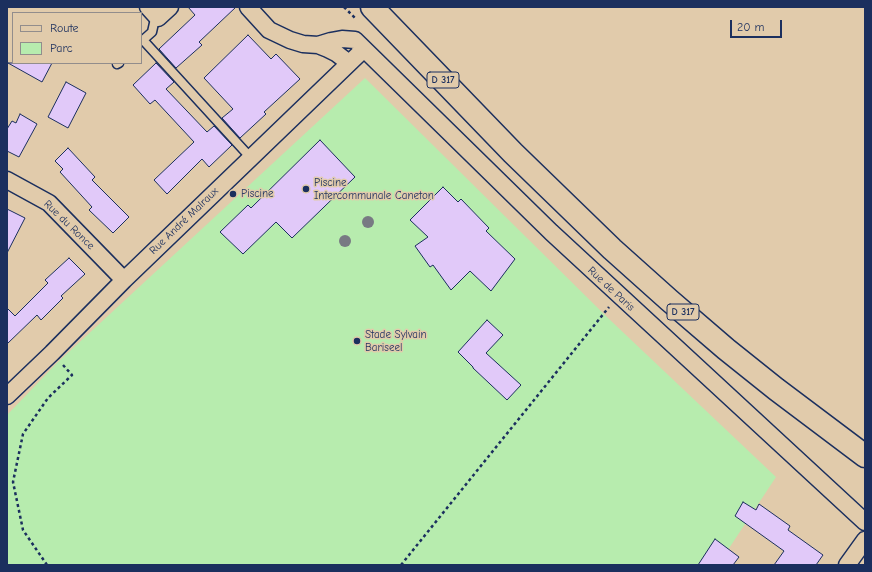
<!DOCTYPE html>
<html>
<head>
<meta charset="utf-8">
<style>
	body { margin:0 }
	#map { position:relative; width:872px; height:572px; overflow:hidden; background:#e1cbab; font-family:"Comic Neue",sans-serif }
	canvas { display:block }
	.frame { position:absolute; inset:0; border:8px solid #1b2f5e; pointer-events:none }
	.legend { position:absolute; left:12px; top:12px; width:130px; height:52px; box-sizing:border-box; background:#e1cbab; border:1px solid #928d8c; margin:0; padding:5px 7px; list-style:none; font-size:12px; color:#1b2f5e }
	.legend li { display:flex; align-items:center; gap:8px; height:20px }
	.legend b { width:20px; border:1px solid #928d8c }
	.scale { position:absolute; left:730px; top:20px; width:52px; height:18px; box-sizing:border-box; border:2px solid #1b2f5e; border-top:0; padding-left:5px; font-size:12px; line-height:14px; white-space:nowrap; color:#1b2f5e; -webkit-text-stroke:3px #e1cbab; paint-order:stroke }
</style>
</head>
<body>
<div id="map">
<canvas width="872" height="572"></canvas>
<div class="frame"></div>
<ul class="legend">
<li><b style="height:5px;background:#e1cbab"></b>Route</li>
<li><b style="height:11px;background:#b7ecae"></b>Parc</li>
</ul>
<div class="scale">20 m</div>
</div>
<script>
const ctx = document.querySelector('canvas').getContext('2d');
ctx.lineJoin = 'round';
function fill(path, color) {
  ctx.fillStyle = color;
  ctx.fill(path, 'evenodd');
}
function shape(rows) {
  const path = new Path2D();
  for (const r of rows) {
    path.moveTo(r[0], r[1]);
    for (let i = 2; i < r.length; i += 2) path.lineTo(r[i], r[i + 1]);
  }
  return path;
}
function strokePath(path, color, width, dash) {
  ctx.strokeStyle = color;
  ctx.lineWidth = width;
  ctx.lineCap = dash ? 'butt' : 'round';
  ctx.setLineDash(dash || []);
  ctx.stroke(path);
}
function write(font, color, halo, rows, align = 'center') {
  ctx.font = font + ' "Comic Neue",sans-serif';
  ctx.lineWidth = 3;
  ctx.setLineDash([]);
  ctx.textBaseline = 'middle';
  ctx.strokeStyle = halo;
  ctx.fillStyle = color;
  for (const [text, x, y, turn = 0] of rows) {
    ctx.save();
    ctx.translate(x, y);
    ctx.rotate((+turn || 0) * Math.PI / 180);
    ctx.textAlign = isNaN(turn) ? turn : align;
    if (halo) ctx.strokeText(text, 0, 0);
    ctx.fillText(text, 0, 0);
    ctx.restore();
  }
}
fill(shape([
	[365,78,609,319,776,477,718,565,7,565,7,415,57,363]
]), '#b7ecae');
const building = shape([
	[188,7,236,7,199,42,202,45,176,68,159,49,195,15,188,7],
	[248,35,271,59,276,54,300,79,264,112,266,114,240,138,222,118,233,109,204,78,248,35],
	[8,63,52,63,42,82,8,63],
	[156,63,174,82,166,89,207,132,214,126,232,145,209,167,202,159,167,194,154,180,194,142,155,100,150,104,133,85,156,63],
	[66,82,86,93,68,128,48,117,66,82],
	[20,114,37,124,19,157,7,151,7,129,12,121,16,123,20,114],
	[320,140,355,177,292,238,276,222,243,254,220,232,248,205,251,208,320,140],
	[68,148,95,177,92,180,129,217,113,233,89,210,92,207,60,172,63,169,55,161,68,148],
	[443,187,458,202,461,199,489,228,486,231,515,259,491,291,470,271,451,290,433,265,430,267,415,246,428,237,410,220,443,187],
	[7,209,25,218,7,253,7,209],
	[69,258,85,274,61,296,63,298,41,320,37,315,7,344,7,308,15,316,48,283,45,280,69,258],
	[487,320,503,335,486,353,521,385,507,400,473,368,473,367,458,352,487,320],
	[743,502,756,510,759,504,790,526,788,530,823,555,816,565,774,565,784,551,735,516,743,502],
	[715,539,739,557,733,565,698,565,715,539]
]);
fill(building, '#e1c9f9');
strokePath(building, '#1b2f5e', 1);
const lane = shape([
	[158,18,154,23,152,32,143,40,250,157],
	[117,64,119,63]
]);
const street = shape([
	[148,7,158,18,170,7],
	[248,7,269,30,290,40,303,44,318,45,328,49,336,53,349,63],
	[318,45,331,41,342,39,355,40,551,232,865,522],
	[7,180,49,203,124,280],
	[7,396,52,353,124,280,364,49],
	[847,565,865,540]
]);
const primary = shape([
	[372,7,513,153,612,249,669,300,726,349,776,389,865,456]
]);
strokePath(lane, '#1b2f5e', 11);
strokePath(street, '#1b2f5e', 19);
strokePath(primary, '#1b2f5e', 25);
strokePath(shape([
	[344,7,355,18],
	[47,565,23,530,13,482,23,434,48,398,72,375,63,365],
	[401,565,609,307]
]), '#1b2f5e', 2.5, [3, 3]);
strokePath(lane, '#e1cbab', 8);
strokePath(street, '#e1cbab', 16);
strokePath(primary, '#e1cbab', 22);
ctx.fillStyle = '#787a83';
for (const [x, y] of [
	[368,222],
	[345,241]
]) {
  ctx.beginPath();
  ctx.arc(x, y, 6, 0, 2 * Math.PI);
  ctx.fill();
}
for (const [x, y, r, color] of [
	[306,189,4,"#1b2f5e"],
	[233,194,4,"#1b2f5e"],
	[357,341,4,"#1b2f5e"]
]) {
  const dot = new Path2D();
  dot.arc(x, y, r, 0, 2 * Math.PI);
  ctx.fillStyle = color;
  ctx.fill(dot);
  strokePath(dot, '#e1cbab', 1.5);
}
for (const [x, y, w] of [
	[443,80,32],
	[683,312,32]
]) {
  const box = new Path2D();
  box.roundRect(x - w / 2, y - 8, w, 16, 3);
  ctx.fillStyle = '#e1cbab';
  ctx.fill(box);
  strokePath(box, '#1b2f5e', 1);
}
write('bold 10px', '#1b2f5e', null, [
	["D 317",443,80],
	["D 317",683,312]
]);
write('11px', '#1b2f5e', '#e1cbab', [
	["Piscine",314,183],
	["Intercommunale Caneton",314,196],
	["Piscine",241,194],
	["Stade Sylvain",365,335],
	["Bariseel",365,348]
], 'left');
write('11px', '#1b2f5e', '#e1cbab', [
	["Rue André Malraux",184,221,-44],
	["Rue du Ronce",69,225,44],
	["Rue de Paris",611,289,43]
]);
</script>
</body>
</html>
